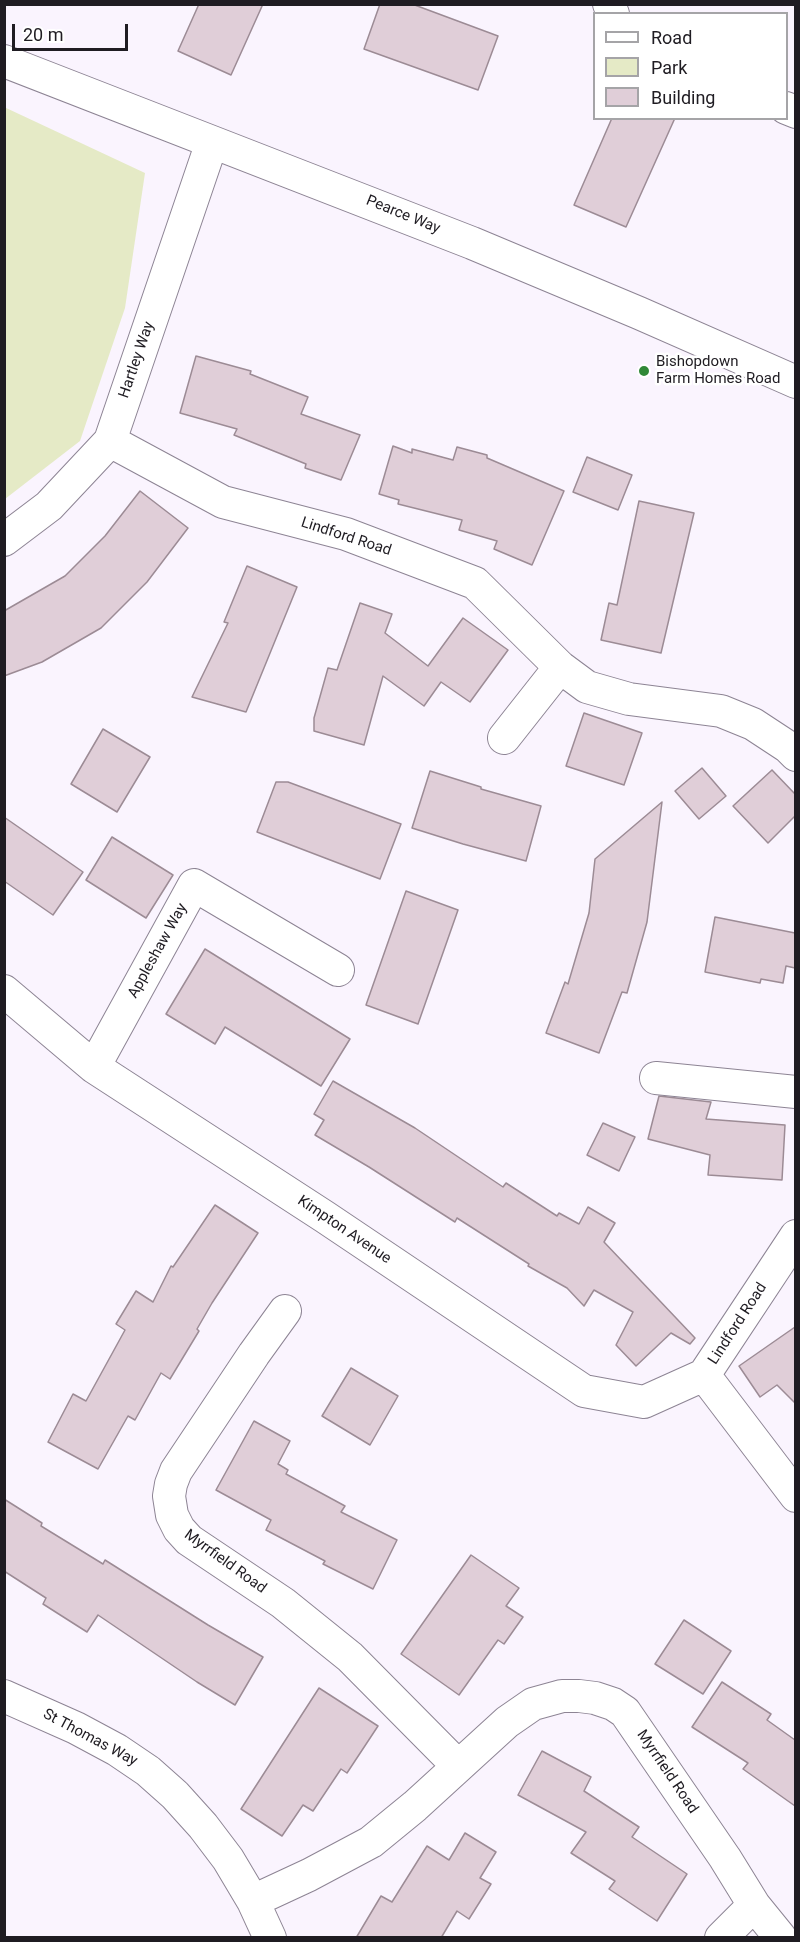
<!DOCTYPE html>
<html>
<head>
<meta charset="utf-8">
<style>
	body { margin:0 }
	#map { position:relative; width:800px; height:1942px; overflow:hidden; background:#faf4fe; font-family:Roboto,sans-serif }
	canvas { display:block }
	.frame { position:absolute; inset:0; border:6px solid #1f1c22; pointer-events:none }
	.legend { position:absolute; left:593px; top:12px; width:195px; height:108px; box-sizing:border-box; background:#fff; border:2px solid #a5a4a7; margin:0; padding:8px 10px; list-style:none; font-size:18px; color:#1f1c22 }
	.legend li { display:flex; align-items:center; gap:12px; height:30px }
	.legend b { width:30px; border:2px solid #a5a4a7 }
	.scale { position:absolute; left:12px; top:24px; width:116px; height:27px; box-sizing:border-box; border:3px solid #1f1c22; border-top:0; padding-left:8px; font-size:18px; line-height:21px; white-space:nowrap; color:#1f1c22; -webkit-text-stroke:4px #fff; paint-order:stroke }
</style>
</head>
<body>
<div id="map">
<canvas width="800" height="1942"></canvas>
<div class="frame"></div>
<ul class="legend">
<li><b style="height:8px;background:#fff"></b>Road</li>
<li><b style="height:16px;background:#e5eac6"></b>Park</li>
<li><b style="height:16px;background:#e0ced8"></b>Building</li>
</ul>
<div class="scale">20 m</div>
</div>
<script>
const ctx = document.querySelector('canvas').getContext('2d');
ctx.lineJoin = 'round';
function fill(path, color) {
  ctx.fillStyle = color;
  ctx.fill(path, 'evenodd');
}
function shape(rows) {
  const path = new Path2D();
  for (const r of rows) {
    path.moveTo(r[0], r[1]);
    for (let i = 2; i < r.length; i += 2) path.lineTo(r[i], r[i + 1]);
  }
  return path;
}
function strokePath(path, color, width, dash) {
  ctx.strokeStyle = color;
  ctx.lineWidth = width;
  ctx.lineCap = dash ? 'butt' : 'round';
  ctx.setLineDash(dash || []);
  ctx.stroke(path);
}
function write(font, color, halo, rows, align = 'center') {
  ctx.font = font + ' Roboto,sans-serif';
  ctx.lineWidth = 5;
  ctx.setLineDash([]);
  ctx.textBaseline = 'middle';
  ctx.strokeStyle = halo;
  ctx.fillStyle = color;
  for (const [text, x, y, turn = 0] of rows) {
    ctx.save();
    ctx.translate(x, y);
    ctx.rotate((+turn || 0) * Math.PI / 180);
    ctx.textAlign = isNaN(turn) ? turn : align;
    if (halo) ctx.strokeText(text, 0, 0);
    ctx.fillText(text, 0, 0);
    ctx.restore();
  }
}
fill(shape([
	[4,107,145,173,125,308,80,441,5,499]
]), '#e5eac6');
const building = shape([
	[199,4,263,4,231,75,178,51,199,4],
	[380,4,412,4,498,36,478,90,364,49,380,4],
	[612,118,675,118,626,227,574,205,612,118],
	[196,356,251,371,250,374,308,397,301,414,360,435,341,480,305,468,306,464,234,435,237,429,180,413,196,356],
	[393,446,412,453,412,449,453,460,457,447,487,455,487,458,564,491,532,565,494,549,497,541,459,530,462,520,398,504,399,500,379,494,393,446],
	[587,457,632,475,618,510,573,492,587,457],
	[140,491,188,528,147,582,101,628,42,662,4,676,4,611,65,576,105,536,140,491],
	[639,501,694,513,661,653,601,640,609,603,617,605,639,501],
	[247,566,297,587,246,712,192,697,228,623,224,622,247,566],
	[360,603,392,614,385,633,428,666,463,618,508,650,470,702,441,682,424,706,383,676,364,745,314,731,314,718,328,668,337,670,360,603],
	[584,713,642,733,624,785,566,766,584,713],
	[103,729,150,757,117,812,71,784,103,729],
	[702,768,726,796,699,819,675,791,702,768],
	[772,770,795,794,795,816,768,843,733,806,772,770],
	[430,771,481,787,481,789,541,806,526,861,463,844,412,828,430,771],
	[276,782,288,782,401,824,380,879,257,832,276,782],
	[662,802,647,922,627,993,622,992,599,1053,546,1033,565,982,568,984,589,913,595,859,662,802],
	[4,817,83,872,53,915,4,881,4,817],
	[112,837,173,875,146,918,86,880,112,837],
	[406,891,458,910,418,1024,366,1005,406,891],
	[715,917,795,933,795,968,786,966,783,983,761,979,760,983,705,972,715,917],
	[205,949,350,1039,321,1086,225,1027,215,1044,166,1014,205,949],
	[333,1081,415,1128,503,1187,506,1183,557,1216,559,1213,579,1224,588,1207,615,1223,604,1242,695,1338,690,1344,671,1333,636,1366,616,1345,633,1312,594,1290,584,1306,567,1288,528,1266,529,1264,457,1218,455,1222,369,1167,315,1135,324,1120,314,1114,333,1081],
	[659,1096,711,1102,706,1119,785,1125,782,1180,708,1175,710,1155,648,1139,659,1096],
	[603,1123,635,1137,619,1171,587,1155,603,1123],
	[215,1205,258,1233,212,1303,197,1329,199,1331,170,1379,161,1373,135,1420,128,1416,98,1469,48,1442,73,1394,86,1401,125,1330,116,1324,136,1291,153,1302,171,1266,173,1267,215,1205],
	[795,1327,795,1403,777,1385,760,1397,739,1366,795,1327],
	[351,1368,398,1396,370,1445,322,1416,351,1368],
	[254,1421,290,1441,278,1464,288,1470,286,1474,345,1506,341,1512,397,1540,373,1589,323,1564,325,1561,266,1530,271,1520,216,1490,254,1421],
	[4,1499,42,1523,41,1526,103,1564,105,1560,208,1625,263,1657,235,1705,197,1682,98,1615,87,1632,43,1604,46,1598,4,1571,4,1499],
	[471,1555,519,1588,506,1606,523,1617,504,1644,498,1640,459,1695,401,1654,471,1555],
	[684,1620,731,1651,703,1694,655,1664,684,1620],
	[722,1682,771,1714,767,1720,795,1740,795,1806,743,1769,748,1763,692,1727,722,1682],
	[319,1688,378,1726,347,1773,341,1769,313,1811,303,1805,282,1836,241,1809,319,1688],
	[542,1751,591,1777,584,1791,639,1827,632,1837,687,1874,657,1921,609,1889,615,1881,571,1853,586,1832,518,1795,542,1751],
	[465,1833,496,1852,480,1878,491,1884,469,1919,457,1911,441,1938,356,1938,381,1896,392,1902,427,1846,449,1860,465,1833]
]);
fill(building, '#e0ced8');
strokePath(building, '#9c8b95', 1.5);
const street = shape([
	[609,4,613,14],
	[4,61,472,243,639,313,796,382],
	[786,108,796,112],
	[110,441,223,502,346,534,475,583,560,667,587,687,629,699,721,711,753,724,788,747,796,755],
	[4,540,49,506,110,441,212,142],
	[504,738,560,667],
	[4,991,94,1067,325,1217,584,1391,644,1402,704,1375],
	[94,1067,194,885,338,970],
	[656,1078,796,1092],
	[285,1311,254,1354,176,1471,171,1484,169,1496,172,1515,179,1529,189,1540,283,1603,350,1657,458,1766],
	[704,1375,796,1236],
	[704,1375,796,1496],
	[4,1696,76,1728,117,1750,148,1771,175,1795,203,1826,228,1859,253,1901,270,1938],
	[253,1901,309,1875,371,1842,415,1806,507,1722,533,1704,562,1696,579,1696,595,1698,613,1704,625,1712,725,1858,754,1905,721,1938],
	[754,1905,780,1937]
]);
strokePath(street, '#8d8494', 34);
strokePath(street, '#fff', 32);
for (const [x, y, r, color] of [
	[644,371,6,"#308837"]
]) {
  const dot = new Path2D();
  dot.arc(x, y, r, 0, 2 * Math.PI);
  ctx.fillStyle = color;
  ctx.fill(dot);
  strokePath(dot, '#fff', 2);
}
write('15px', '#1f1c22', '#fff', [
	["Pearce Way",403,215,22],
	["Hartley Way",137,360,-71],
	["Lindford Road",346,537,18],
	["Appleshaw Way",158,951,-61],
	["Kimpton Avenue",344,1230,34],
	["Lindford Road",738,1324,-57],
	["Myrrfield Road",225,1562,36],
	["St Thomas Way",90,1738,28],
	["Myrrfield Road",667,1772,56]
]);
write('15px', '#1f1c22', '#fff', [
	["Bishopdown",656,362],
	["Farm Homes Road",656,379]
], 'left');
</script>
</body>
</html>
